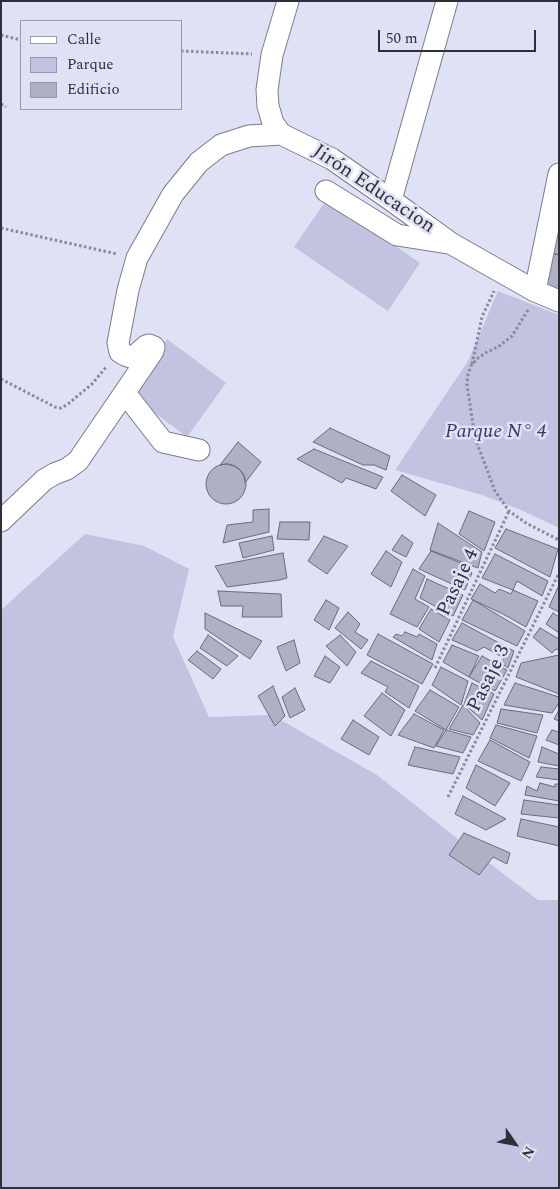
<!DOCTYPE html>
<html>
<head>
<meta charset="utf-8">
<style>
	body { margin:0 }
	#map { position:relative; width:560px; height:1189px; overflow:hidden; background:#dfe1f5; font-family:Spectral,serif }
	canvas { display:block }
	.frame { position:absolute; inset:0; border:2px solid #2f2f37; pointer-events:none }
	.legend { position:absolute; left:20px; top:20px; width:162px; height:90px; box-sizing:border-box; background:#dfe1f5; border:1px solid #999aa9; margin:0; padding:6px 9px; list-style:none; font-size:15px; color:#2f2f37 }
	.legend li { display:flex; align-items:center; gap:10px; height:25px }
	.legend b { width:25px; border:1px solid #999aa9 }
	.north { position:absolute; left:490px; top:1119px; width:50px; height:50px; -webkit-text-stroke:4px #dfe1f5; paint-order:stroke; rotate:123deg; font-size:14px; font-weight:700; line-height:20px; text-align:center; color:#2f2f37 }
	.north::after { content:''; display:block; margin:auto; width:18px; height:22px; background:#2f2f37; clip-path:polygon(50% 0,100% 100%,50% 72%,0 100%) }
	.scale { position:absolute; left:378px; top:30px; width:158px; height:22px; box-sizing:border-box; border:2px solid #2f2f37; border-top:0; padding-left:6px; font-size:15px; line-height:18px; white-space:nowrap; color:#2f2f37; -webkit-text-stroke:4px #dfe1f5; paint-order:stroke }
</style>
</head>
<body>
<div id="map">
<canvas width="560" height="1189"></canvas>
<div class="frame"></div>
<ul class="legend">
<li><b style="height:6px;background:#fff"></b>Calle</li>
<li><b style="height:14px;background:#c1c3e1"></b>Parque</li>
<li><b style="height:14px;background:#afb0c3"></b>Edificio</li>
</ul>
<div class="north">N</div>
<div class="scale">50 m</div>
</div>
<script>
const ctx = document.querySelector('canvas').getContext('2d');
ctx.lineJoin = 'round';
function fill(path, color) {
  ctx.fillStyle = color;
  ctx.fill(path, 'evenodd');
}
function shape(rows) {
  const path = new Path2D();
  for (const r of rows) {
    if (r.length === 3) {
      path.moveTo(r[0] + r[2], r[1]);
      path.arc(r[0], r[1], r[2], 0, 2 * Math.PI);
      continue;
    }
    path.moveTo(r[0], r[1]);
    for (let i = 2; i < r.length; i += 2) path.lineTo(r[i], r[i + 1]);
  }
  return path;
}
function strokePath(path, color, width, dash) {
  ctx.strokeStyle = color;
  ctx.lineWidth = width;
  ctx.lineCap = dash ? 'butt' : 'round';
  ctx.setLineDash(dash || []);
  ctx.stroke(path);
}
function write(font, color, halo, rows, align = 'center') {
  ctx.font = font + ' Spectral,serif';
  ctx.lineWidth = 5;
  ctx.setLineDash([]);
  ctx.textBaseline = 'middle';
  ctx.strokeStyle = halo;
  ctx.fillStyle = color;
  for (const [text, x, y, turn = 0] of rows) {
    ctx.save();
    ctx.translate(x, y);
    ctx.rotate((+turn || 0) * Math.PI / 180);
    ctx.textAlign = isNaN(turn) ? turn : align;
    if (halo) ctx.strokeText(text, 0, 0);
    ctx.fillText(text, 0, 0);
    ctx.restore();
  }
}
fill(shape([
	[327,199,420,263,388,311,294,247],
	[498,291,559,315,559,528,521,510,482,495,395,470,468,361],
	[167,339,226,383,187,437,127,392],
	[85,534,144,546,189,569,173,637,209,717,272,715,377,775,468,847,538,900,559,900,559,1188,1,1188,1,610]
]), '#c1c3e1');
const building = shape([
	[557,232,559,232,559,255,552,253,557,232],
	[552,253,559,255,559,293,543,287,552,253],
	[330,428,390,456,386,470,374,465,363,465,313,442,330,428],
	[238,442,261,462,245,483,244,476,240,470,234,466,227,464,220,465,238,442],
	[314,449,383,477,376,489,346,478,342,483,297,459,314,449],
	[226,484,20],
	[402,475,436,495,425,516,391,491,402,475],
	[269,509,269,532,223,543,227,525,253,522,253,510,269,509],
	[469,511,495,522,484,551,459,534,469,511],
	[280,522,310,522,309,540,277,539,280,522],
	[438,523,482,552,478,568,430,550,438,523],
	[506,529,558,549,550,577,495,548,506,529],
	[402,535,413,543,406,557,392,550,402,535],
	[272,536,274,550,243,558,239,543,272,536],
	[324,536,348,546,327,574,308,561,324,536],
	[386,551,402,562,391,587,371,574,386,551],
	[431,551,463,564,472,573,465,590,419,569,431,551],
	[283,553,287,578,280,580,227,587,215,566,283,553],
	[495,554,548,581,542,596,517,581,513,590,482,578,495,554],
	[413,569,425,576,415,599,429,607,417,627,390,614,413,569],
	[427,579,463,595,453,616,420,598,427,579],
	[480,584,495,593,499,589,511,594,513,590,538,601,526,627,503,614,471,599,480,584],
	[559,585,559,612,549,607,559,585],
	[218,591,281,594,282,617,242,617,243,606,221,606,218,591],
	[326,600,339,608,329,630,314,620,326,600],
	[473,600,525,631,517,646,462,620,473,600],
	[431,609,450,620,439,642,419,629,431,609],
	[348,612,360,624,355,632,368,640,361,649,335,628,348,612],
	[205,613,262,641,250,659,205,629,205,613],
	[553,613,559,617,559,633,546,624,553,613],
	[462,623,514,651,508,668,501,663,504,658,484,647,477,651,452,640,462,623],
	[540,628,559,639,559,650,556,649,552,653,533,637,540,628],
	[405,632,417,637,419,634,437,644,432,660,393,637,396,634,402,636,405,632],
	[378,634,433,664,422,684,367,655,378,634],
	[208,635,238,656,227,666,200,648,208,635],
	[340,635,356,652,347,666,326,646,340,635],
	[294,640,300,663,286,671,277,647,294,640],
	[452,645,479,656,469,677,443,662,452,645],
	[197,651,221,669,213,679,188,660,197,651],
	[559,655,559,694,516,677,521,663,559,655],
	[325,656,340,667,330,683,314,676,325,656],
	[482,656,507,670,495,691,469,677,482,656],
	[371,661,419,686,409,708,385,692,388,687,361,673,371,661],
	[441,667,468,681,461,705,432,685,441,667],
	[472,683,494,694,482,720,464,704,472,683],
	[515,683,559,697,559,703,552,713,504,705,515,683],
	[273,686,285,716,275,726,258,696,273,686],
	[295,688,305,710,290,718,282,697,295,688],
	[430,690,459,707,446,730,415,711,430,690],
	[382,693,405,710,391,736,364,716,382,693],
	[463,705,480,723,473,735,449,729,463,705],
	[501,709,543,715,537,733,497,723,501,709],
	[559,710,559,721,554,719,559,710],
	[414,714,444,730,434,748,398,735,414,714],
	[353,720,379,737,369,755,341,739,353,720],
	[496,725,537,736,529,758,490,738,496,725],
	[446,730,471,737,463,753,436,746,446,730],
	[552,730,559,732,559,745,546,740,552,730],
	[490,740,530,762,521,781,478,761,490,740],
	[415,747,460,757,453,774,408,765,415,747],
	[542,747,559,754,559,766,538,762,542,747],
	[476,765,510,783,495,806,466,788,476,765],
	[541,767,559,769,559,780,536,777,541,767],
	[540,783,555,787,555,784,559,784,559,801,525,795,527,786,537,791,540,783],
	[463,796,506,819,486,830,455,814,463,796],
	[524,800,559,805,559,818,521,814,524,800],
	[521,819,559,827,559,846,517,836,521,819],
	[464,833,510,853,507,864,493,857,479,875,449,855,464,833]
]);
fill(building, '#afb0c3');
strokePath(building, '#6a6b7d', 1);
const minor = shape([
	[288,1,272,55,267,90,268,106,273,123,281,134,332,159,391,200,452,244,535,291,559,301],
	[326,191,397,235,448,243],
	[391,200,447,1],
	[535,291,559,174],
	[125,393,163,442,199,450],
	[1,521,44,480,54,474,67,469,78,461,153,351,154,347,149,345,146,346,136,355,131,357,125,355,120,352,118,343,128,290,137,258,173,194,199,162,221,145,249,136,281,134]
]);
strokePath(minor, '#7b7c8e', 23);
strokePath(shape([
	[1,35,21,40],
	[181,51,252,54],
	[1,104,6,107],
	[1,228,117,254],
	[528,310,512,336,498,347,487,352,478,358,471,366,468,374,467,385,475,438,495,491,509,511,526,523,559,540],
	[472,364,482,317,494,291],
	[1,379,55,407,61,408,68,404,92,384,107,366],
	[435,668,509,511],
	[448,797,559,573]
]), '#898a99', 3, [2.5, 2.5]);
strokePath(minor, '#fff', 21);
write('20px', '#2f2f37', '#dfe1f5', [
	["Jirón Educacion",373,190,34],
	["Pasaje 4",459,583,-65],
	["Pasaje 3",490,679,-64]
]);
write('italic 20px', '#393670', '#dfe1f5', [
	["Parque N° 4",496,433]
]);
</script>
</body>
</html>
